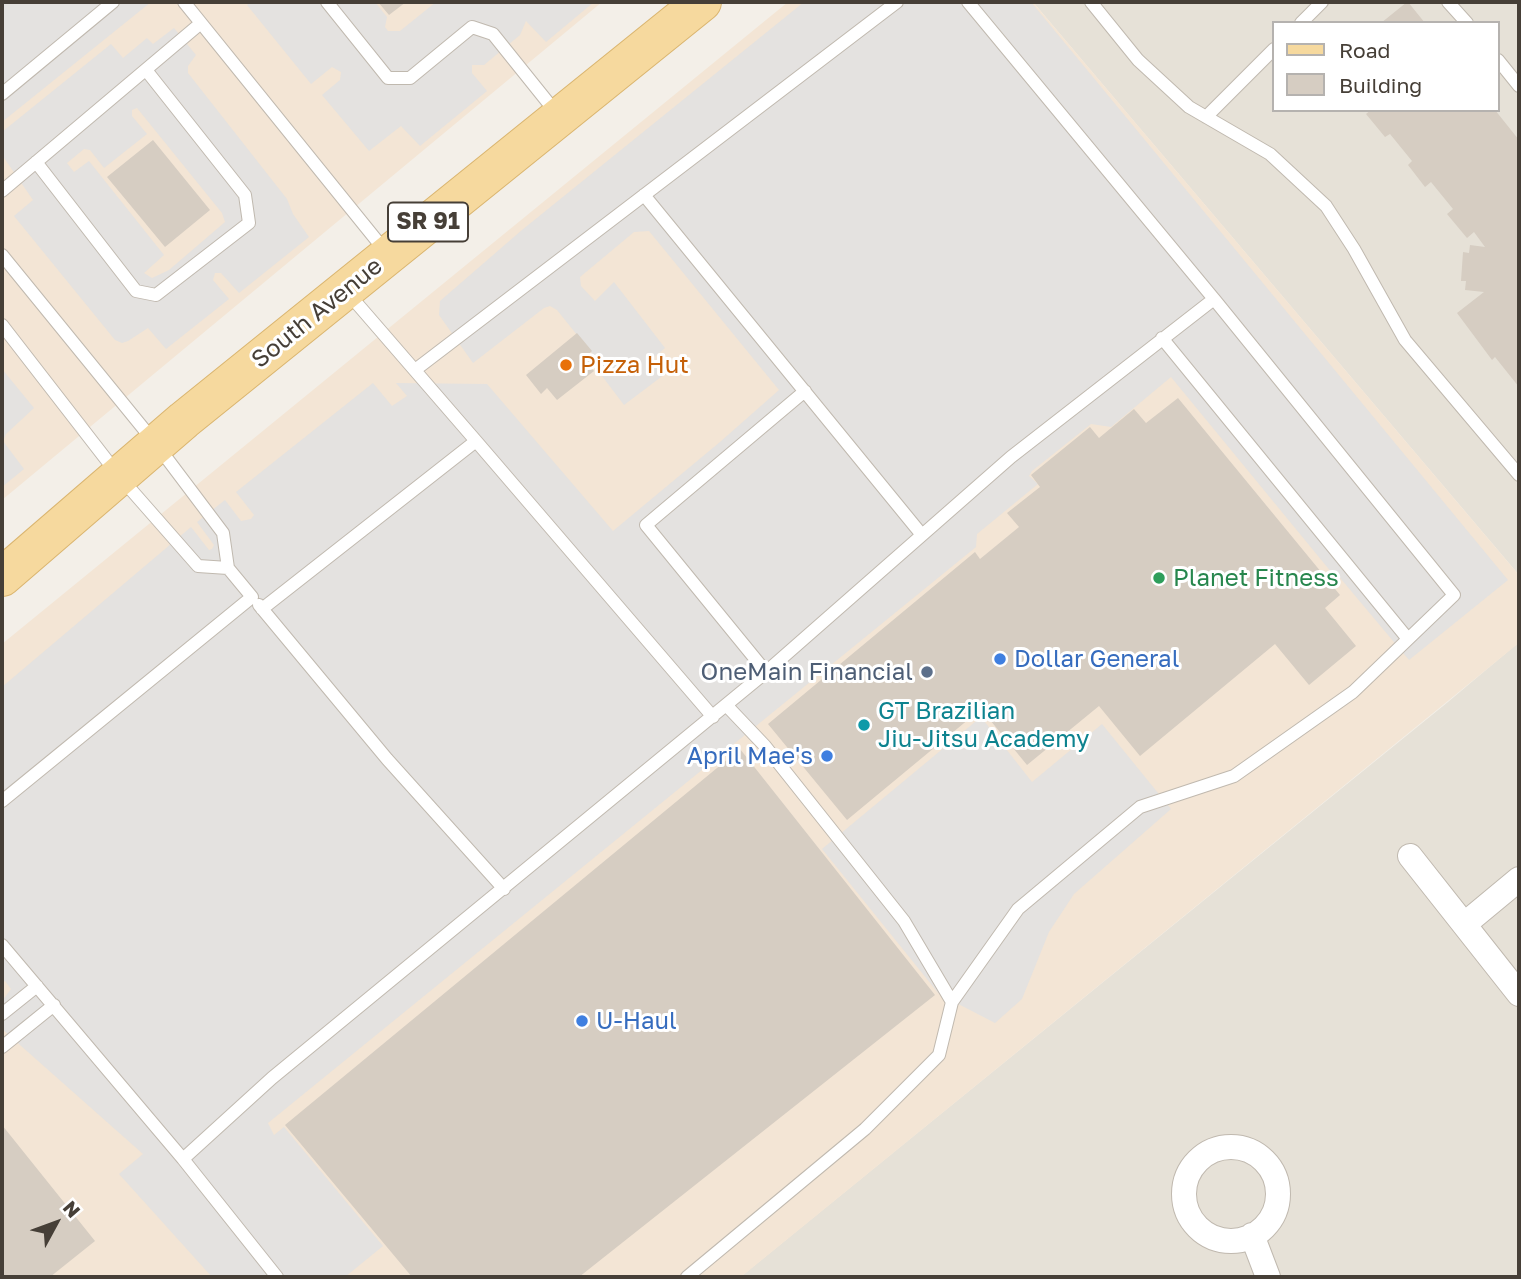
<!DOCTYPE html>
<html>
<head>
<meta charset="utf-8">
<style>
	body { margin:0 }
	#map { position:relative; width:1521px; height:1279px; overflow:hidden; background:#f3efe8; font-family:"Golos Text",sans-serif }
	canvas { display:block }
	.frame { position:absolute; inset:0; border:4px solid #463f37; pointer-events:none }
	.legend { position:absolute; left:1272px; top:21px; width:228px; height:91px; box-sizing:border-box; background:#fff; border:2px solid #b5b2af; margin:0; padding:9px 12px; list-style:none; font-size:21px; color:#463f37 }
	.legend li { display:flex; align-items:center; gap:14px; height:35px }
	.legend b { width:35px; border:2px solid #b5b2af }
	.north { position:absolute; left:21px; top:1188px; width:70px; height:70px; -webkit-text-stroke:5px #fff; paint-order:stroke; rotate:49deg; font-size:19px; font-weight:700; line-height:28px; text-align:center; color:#463f37 }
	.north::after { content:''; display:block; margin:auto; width:24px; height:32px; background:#463f37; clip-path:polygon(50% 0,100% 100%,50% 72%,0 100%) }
</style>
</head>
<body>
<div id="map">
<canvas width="1521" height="1279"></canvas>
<div class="frame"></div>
<ul class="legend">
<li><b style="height:9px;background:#f6d99e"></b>Road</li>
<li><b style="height:19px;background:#d6cdc2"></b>Building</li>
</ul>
<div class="north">N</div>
</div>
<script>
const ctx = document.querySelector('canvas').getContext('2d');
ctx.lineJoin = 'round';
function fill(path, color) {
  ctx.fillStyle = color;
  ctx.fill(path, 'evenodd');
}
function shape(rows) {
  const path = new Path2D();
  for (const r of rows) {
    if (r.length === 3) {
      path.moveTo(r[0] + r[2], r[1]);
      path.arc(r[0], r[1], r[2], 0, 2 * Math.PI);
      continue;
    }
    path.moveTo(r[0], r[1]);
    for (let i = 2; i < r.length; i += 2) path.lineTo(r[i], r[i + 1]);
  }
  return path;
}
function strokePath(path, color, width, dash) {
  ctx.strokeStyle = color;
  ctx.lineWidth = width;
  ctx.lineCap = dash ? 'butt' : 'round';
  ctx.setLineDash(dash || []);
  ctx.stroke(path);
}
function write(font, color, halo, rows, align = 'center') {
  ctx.font = font + ' "Golos Text",sans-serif';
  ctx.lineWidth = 6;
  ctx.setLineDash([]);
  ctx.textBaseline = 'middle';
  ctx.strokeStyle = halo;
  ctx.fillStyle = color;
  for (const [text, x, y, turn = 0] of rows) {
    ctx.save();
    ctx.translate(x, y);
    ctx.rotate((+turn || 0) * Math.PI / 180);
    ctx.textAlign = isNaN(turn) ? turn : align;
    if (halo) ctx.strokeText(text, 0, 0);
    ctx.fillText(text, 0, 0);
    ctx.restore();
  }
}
fill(shape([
	[1033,2,1519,2,1519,575,1121,106],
	[1274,23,1498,23,1498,110,1274,110],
	[1519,642,1519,1277,740,1277,1448,702]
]), '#e6e1d7');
fill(shape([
	[2,2,602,2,2,500],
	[788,2,1033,2,1519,575,1519,643,741,1277,2,1277,2,644]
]), '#f3e5d5');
fill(shape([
	[2,2,151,2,2,122],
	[251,2,375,2,387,17,385,27,388,31,400,31,436,2,594,2,546,42,526,21,520,35,484,65,472,65,472,73,487,91,420,146,401,126,369,151,322,95,340,80,341,72,332,67,311,84,247,5],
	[804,2,1031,2,1508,580,1409,660,1336,573,1332,573,1171,377,1111,427,1091,424,1032,471,1029,476,1038,484,977,534,976,547,268,1123,274,1135,284,1127,383,1246,345,1277,212,1277,119,1174,143,1154,2,1029,2,1001,11,989,5,981,2,983,2,687,191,527,209,550,212,549,214,545,197,522,225,500,241,521,251,519,254,515,236,492,373,383,392,406,407,396,396,383,487,384,613,531,720,442,779,390,649,231,634,232,580,277,581,286,595,301,614,282,665,348,652,359,665,374,624,405,599,372,594,356,557,310,550,306,544,308,473,363,439,315,440,301,522,230],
	[174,28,196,55,188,66,188,73,287,199,293,214,309,237,239,293,221,273,215,273,213,280,229,299,166,349,148,328,128,341,122,343,115,340,14,216,33,200,2,155,2,132,111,44,123,58,147,38,153,44],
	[137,108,222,213,225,222,169,270,152,278,144,273,164,255,89,161,74,172,67,163,84,149,90,150,104,168,147,134,132,116,132,110],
	[2,369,34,408,6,434,3,441,24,469,2,487],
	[981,717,1032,782,1102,724,1171,809,1074,894,1049,932,1022,999,995,1023,939,994,822,849]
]), '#e4e2e0');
fill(shape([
	[378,2,406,2,389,15],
	[1408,2,1425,23,1381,23,1407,2],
	[1371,110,1495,110,1519,140,1519,387,1495,357,1492,360,1457,313,1484,292,1465,290,1466,281,1461,281,1463,252,1469,253,1470,245,1485,247,1474,232,1467,238,1447,214,1453,209,1431,182,1425,187,1408,165,1412,161,1390,134,1385,137,1366,114],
	[153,140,210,210,165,247,107,177],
	[577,333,592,351,584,358,594,371,557,400,547,388,541,394,526,375],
	[1178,398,1340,595,1325,608,1356,646,1309,685,1275,644,1140,756,1099,706,1027,765,981,709,847,820,768,724,975,552,980,559,1019,527,1007,513,1040,487,1031,475,1090,427,1099,438,1134,409,1146,423],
	[740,749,935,995,579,1277,412,1277,285,1125],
	[2,1125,95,1241,50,1277,2,1277]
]), '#d6cdc2');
const service = shape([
	[184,2,386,252],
	[327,2,388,78,410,78,472,27,493,34,558,115],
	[1091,2,1138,60,1189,107,1270,154,1326,206,1354,249,1405,340,1519,475],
	[1448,2,1467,23],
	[1301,23,1322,2],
	[1498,60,1519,86],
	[2,94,113,2],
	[1206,117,1274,49],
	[36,162,136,291,156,295,249,223,245,195,146,70],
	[2,191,201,23],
	[644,195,922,535],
	[2,255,156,444,223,533,228,568,252,597,2,801],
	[2,325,119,476,198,566,228,568],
	[1162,338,1408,639],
	[415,370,897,2],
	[476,441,713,717],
	[259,605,387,759,504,889],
	[262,609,476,441,347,292],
	[766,672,646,525,805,391],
	[2,945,183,1159,272,1078,766,672,1011,457,1214,299,968,2],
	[952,1002,1018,909,1140,807,1234,776,1353,692,1454,595,1214,299],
	[2,1014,37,986],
	[2,1047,54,1005],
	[183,1159,277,1277],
	[687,1277,865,1129,939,1055,952,1002,904,921,765,746,726,705]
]);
const minor = shape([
	[1410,856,1519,994],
	[1466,923,1519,879],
	[1231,1194,47],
	[1252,1235,1268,1277]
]);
const primary = shape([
	[2,577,184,420,702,2]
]);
strokePath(service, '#c0b9af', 14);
strokePath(minor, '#c0b9af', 26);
strokePath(primary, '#dab56f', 40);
strokePath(service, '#fff', 12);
strokePath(minor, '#fff', 24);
strokePath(primary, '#f6d99e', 38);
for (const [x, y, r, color] of [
	[566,365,7,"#e8710a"],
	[1159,578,7,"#2e9e5b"],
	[1000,659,7,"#3f7fe0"],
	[927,672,7,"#5c6f8a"],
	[864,725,7,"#0f9aa8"],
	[827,756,7,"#3f7fe0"],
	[582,1021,7,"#3f7fe0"]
]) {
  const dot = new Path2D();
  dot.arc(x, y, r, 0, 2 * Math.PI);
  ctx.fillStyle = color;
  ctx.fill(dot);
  strokePath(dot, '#fff', 2.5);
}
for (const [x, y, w] of [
	[428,222,80]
]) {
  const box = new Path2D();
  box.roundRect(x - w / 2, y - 19.5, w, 39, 5);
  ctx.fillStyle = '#fff';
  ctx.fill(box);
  strokePath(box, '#463f37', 2);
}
write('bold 23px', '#463f37', null, [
	["SR 91",428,222]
]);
write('24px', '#463f37', '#fff', [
	["South Avenue",317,313,-39]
]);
write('24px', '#c56008', '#fff', [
	["Pizza Hut",580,365]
], 'left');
write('24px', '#27864d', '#fff', [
	["Planet Fitness",1173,578]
], 'left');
write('24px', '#366cbe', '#fff', [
	["Dollar General",1014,659],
	["April Mae's",813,756,"right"],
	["U-Haul",596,1021]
], 'left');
write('24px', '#4e5e75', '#fff', [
	["OneMain Financial",913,672]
], 'right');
write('24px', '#0d838f', '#fff', [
	["GT Brazilian",878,711],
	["Jiu-Jitsu Academy",878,739]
], 'left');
</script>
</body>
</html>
